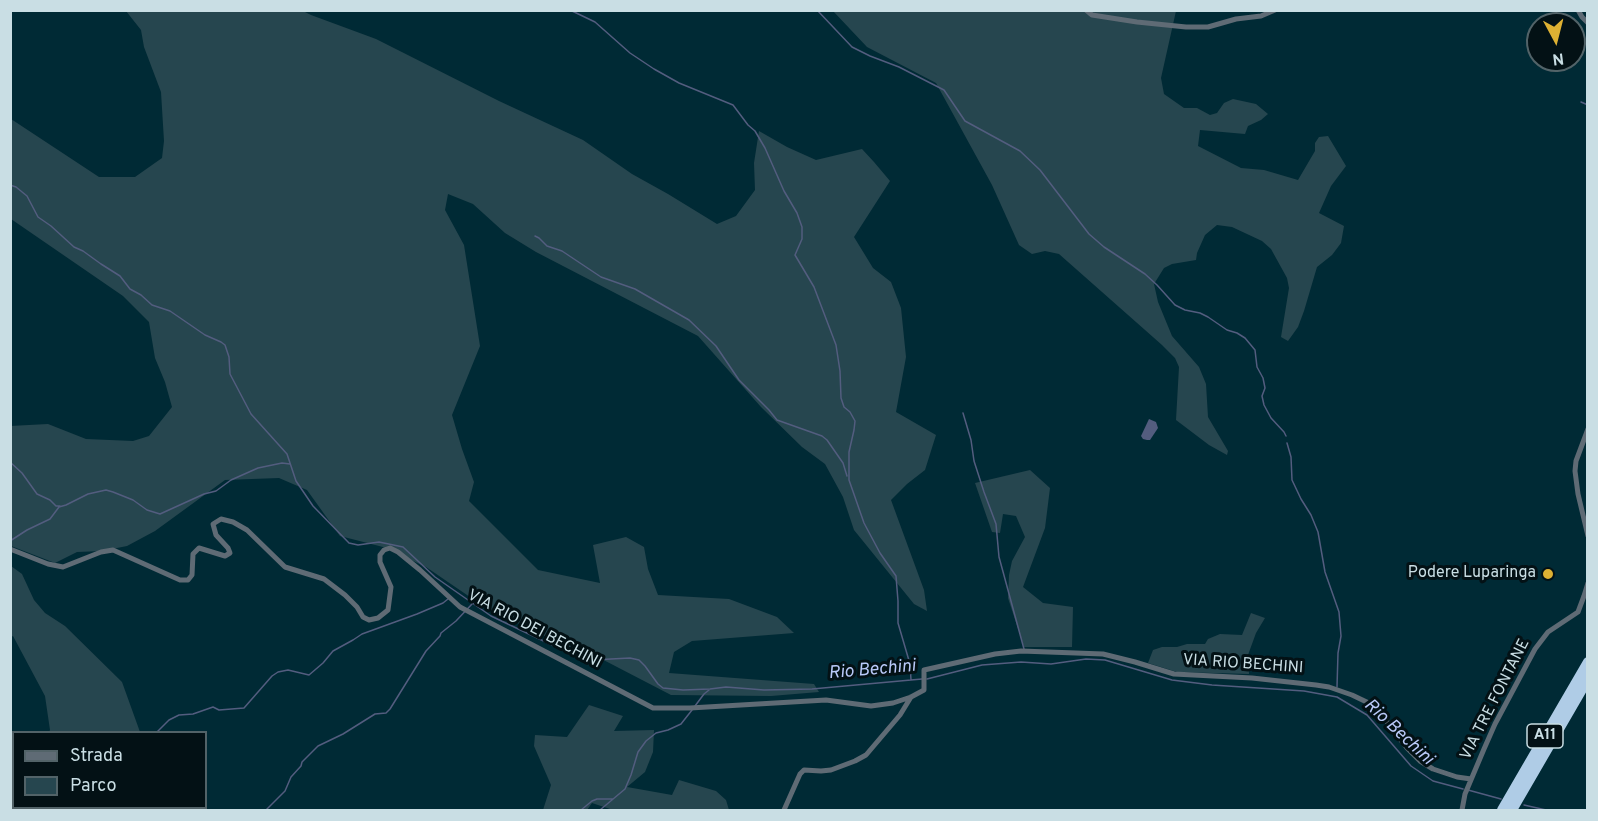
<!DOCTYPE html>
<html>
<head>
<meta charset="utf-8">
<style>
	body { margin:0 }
	#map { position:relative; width:1598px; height:821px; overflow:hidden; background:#002a35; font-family:Overpass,sans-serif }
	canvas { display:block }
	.frame { position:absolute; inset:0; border:12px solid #c9dee4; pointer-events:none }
	.legend { position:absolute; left:12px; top:731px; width:195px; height:78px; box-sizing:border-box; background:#031115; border:2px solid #526368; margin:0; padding:8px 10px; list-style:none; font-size:18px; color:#c9dee4 }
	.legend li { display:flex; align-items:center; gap:12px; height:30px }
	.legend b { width:30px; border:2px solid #526368 }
	.north { position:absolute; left:1526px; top:12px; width:60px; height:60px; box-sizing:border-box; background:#031115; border:2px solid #526368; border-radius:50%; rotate:173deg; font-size:16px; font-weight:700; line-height:24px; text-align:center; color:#c9dee4 }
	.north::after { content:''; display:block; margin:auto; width:21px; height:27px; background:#deb133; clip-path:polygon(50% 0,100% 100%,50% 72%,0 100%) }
</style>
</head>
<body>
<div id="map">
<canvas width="1598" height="821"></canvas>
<div class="frame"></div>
<ul class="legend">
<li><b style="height:8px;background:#5f6b75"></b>Strada</li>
<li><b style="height:16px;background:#26464f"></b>Parco</li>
</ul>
<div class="north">N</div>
</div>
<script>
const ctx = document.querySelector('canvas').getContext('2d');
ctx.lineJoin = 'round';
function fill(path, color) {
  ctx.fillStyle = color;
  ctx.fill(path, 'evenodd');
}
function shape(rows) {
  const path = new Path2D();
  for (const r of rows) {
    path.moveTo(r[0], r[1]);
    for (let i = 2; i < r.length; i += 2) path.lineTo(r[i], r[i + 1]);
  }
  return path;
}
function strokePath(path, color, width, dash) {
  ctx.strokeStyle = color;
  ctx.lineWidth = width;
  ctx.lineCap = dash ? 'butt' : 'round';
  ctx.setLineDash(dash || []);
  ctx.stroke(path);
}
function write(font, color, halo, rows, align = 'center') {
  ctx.font = font + ' Overpass,sans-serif';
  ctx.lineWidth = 6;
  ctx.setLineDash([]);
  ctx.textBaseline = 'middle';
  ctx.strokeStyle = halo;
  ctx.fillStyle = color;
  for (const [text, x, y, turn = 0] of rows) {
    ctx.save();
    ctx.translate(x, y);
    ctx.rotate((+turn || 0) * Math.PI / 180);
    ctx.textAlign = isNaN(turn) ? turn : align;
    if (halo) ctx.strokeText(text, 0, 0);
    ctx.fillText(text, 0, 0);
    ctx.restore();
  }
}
fill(shape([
	[126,11,303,11,311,15,376,39,499,101,583,140,632,174,668,194,717,224,736,216,755,190,754,163,759,131,787,147,816,160,862,149,874,162,890,181,854,237,873,268,891,282,901,308,906,357,896,412,936,435,925,470,907,484,891,500,924,590,927,611,914,604,854,530,843,497,825,464,802,447,761,407,698,336,536,252,505,233,473,204,448,194,445,210,464,245,480,346,452,415,462,449,474,482,469,501,538,570,600,583,593,545,626,537,644,547,648,569,658,595,729,599,777,617,794,633,692,641,674,652,669,673,814,684,819,692,771,696,671,695,592,654,563,645,486,608,426,567,383,547,340,536,307,490,279,478,225,480,155,531,127,546,102,551,77,552,55,563,11,546,10,426,48,424,86,439,133,441,149,436,172,407,165,382,155,358,149,322,123,296,11,219,11,119,99,177,135,177,162,158,164,141,161,92,144,47,141,30],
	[833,11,1176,11,1161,78,1164,94,1184,108,1197,108,1210,115,1217,113,1224,103,1233,99,1256,104,1268,114,1261,120,1248,126,1245,134,1200,130,1198,146,1241,168,1264,170,1298,180,1315,151,1315,143,1319,137,1328,136,1346,166,1331,186,1319,213,1344,226,1341,243,1332,255,1317,267,1304,311,1298,327,1288,341,1281,337,1289,288,1287,278,1271,249,1262,241,1232,227,1217,225,1205,235,1197,253,1196,260,1172,264,1164,268,1154,284,1158,302,1172,336,1199,367,1206,384,1208,417,1228,451,1227,455,1209,445,1176,420,1179,367,1175,358,1162,345,1059,254,1045,251,1032,254,1019,245,992,185,936,83,867,47],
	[1030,470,1050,488,1045,528,1023,587,1043,603,1073,607,1072,647,1024,647,1008,598,1009,575,1012,561,1025,537,1016,516,1003,514,1000,533,992,532,975,483],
	[11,566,22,574,34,600,45,613,65,626,122,682,140,732,49,732,50,730,45,696,13,636,11,637],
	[1251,613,1265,618,1256,633,1248,655,1249,674,1177,672,1148,663,1153,650,1162,647,1177,647,1187,644,1205,644,1208,639,1220,634,1242,635],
	[589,705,623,716,614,731,654,730,653,752,645,772,627,787,672,795,679,780,716,791,726,800,729,810,613,810,592,803,587,810,543,810,551,785,534,746,535,735,567,737],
	[13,773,14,808,129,808,130,810,11,810,11,774]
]), '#26464f');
fill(shape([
	[1149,419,1156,422,1158,428,1150,440,1147,440,1143,439,1141,436]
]), '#535d7f');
strokePath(shape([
	[570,10,595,22,630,53,654,69,679,83,733,105,748,125,755,131,765,148,784,191,797,213,802,227,802,239,795,255,814,287,836,345,840,371,841,398,844,407,850,412,855,421,854,430,849,452,849,480,864,523,880,553,896,576,898,601,898,623,910,664,911,680],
	[817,10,852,47,870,56,899,67,944,90,965,121,1020,151,1040,170,1089,234,1104,247,1145,274,1157,285,1175,305,1185,310,1200,313,1208,317,1227,330,1237,333,1245,338,1255,350,1257,367,1263,378,1265,388,1262,396,1264,405,1271,418,1284,432,1286,436],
	[1581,102,1588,105],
	[10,185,16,187,27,196,38,217,51,226,74,247,83,251,101,264,120,276,130,289,141,295,152,305,170,311,205,335,221,342,225,345,229,357,230,374,251,414,287,454,296,481,313,506,349,543,358,545,379,542,403,547,435,577,491,616,573,655,592,660,630,658,639,660,645,666,658,684,663,688,683,690,710,689,726,687,764,690,812,689,922,679],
	[535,236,539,238,547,246,562,251,601,277,635,289,689,320,716,346,739,380,769,410,777,420,822,436,827,440,843,463,847,476],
	[963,413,971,440,974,461,984,492,996,524,999,557,1024,649],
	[1287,443,1291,457,1292,480,1301,499,1311,515,1318,532,1325,572,1339,612,1341,636,1338,653,1337,687],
	[10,462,22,473,37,494,50,500,56,506,60,506],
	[10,541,27,530,50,519,59,507,66,505,88,494,106,490,113,492,133,500,147,510,160,514,204,494,216,491,231,480,258,468,282,463,290,464],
	[927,679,982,665,1021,662,1051,664,1086,659,1105,660,1172,680,1212,685,1304,691,1337,697,1367,715,1411,766,1433,781,1463,789],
	[695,706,704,694,709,690],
	[157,732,169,720,179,715,193,714,213,707,219,710,244,708,272,676,278,672,288,670,309,675,323,663,333,651,353,640,362,634,417,614,443,603,448,599],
	[1468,790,1501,799],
	[1524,805,1546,810],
	[10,810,25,808],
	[266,810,285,791,291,777,301,766,302,762,318,746,343,734,375,714,386,713,390,709,426,651,440,636,441,633,456,621,472,604],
	[581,810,592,801,597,799,613,799],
	[600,810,625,789,631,775,638,752,646,741,656,733,668,730,681,724,692,710]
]), '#535d7f', 1.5);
strokePath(shape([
	[1086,10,1092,15,1137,22,1186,27,1208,27,1236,19,1261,16,1275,10],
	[1578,10,1582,17,1588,23],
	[1588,429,1576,461,1575,471,1578,494,1588,536],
	[10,549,48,564,63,567,101,552,113,550,180,580,188,580,192,575,193,554,199,548,225,556,230,553,228,548,216,535,213,524,221,519,233,522,247,530,285,567,324,579,345,595,357,607,363,617,369,620,378,618,388,610,391,587,380,562,380,555,384,550,390,548,398,552,420,570,460,607,653,708,690,708,826,700,871,706,893,703,911,697,924,690,924,670,995,654,1021,651,1103,654,1135,662,1174,674,1252,678,1316,685,1329,687,1352,695,1375,706,1407,748,1420,761,1433,769,1457,777,1471,779],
	[784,810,800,774,804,770,821,771,831,770,855,761,866,755,900,715,911,697],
	[1462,810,1465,794,1484,749,1495,724,1535,649,1548,632,1578,612,1584,596,1588,583]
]), '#5f6b75', 5);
strokePath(shape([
	[1502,810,1588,662],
	[1512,810,1588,679]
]), '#afcce6', 10);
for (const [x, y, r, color] of [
	[1548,574,6,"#deb133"]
]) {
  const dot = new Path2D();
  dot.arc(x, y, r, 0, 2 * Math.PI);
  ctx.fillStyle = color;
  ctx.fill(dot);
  strokePath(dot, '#031115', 2);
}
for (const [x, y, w] of [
	[1545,736,36]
]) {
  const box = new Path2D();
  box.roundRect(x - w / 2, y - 12, w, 24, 4.5);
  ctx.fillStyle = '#031115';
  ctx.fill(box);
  strokePath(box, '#c9dee4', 1.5);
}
write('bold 15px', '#c9dee4', null, [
	["A11",1545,736]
]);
write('16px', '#c9dee4', '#031115', [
	["Podere Luparinga",1536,574]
], 'right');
write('16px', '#c9dee4', '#031115', [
	["VIA RIO DEI BECHINI",534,630,28],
	["VIA RIO BECHINI",1243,665,4],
	["VIA TRE FONTANE",1496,700,-63]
]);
write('italic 18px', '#b9c9f8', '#031115', [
	["Rio Bechini",872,671,-5],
	["Rio Bechini",1398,733,43]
]);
</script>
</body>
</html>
